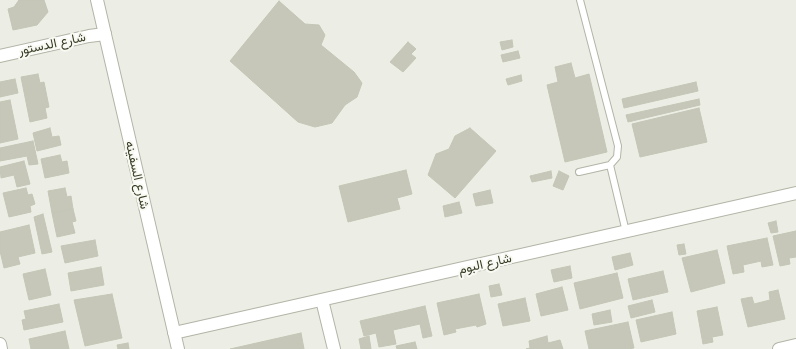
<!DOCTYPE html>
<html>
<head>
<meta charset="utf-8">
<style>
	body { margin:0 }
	canvas { display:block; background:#ecede4 }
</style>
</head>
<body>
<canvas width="796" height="349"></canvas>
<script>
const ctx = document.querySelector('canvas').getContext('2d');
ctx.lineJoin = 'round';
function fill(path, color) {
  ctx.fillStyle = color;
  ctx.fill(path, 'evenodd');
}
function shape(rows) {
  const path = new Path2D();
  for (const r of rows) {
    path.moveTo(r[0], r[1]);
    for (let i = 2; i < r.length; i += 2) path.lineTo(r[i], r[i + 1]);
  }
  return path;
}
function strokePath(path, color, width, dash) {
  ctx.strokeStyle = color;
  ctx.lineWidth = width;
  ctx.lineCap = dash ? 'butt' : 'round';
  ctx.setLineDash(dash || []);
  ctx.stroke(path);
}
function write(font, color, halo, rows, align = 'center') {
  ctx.font = font + ' Raleway,Vazirmatn,sans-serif';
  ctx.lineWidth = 4;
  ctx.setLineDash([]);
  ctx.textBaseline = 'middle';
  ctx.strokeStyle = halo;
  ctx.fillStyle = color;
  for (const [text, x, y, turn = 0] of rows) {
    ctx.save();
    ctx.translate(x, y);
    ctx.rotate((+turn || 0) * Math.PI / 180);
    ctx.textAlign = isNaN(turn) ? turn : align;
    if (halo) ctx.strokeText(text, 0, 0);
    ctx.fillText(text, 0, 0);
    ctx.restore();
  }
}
const building = shape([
	[19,0,44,0,48,12,37,25,13,30,8,9,14,7,19,0],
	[279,1,305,24,319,25,325,35,321,45,354,72,362,83,357,97,345,105,332,123,315,127,298,122,230,61,279,1],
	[512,40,513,47,502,50,500,42,512,40],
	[408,42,416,49,411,54,416,58,403,72,390,62,408,42],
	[518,51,520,58,503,62,501,55,518,51],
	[571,63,575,78,589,74,607,152,565,162,547,85,558,82,555,67,571,63],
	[38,74,40,83,44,82,49,107,45,108,47,118,30,122,21,77,38,74],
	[521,75,522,81,508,85,506,79,521,75],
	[15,79,18,93,0,97,0,82,15,79],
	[696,82,698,91,624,108,622,99,696,82],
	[699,99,700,105,628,122,626,115,699,99],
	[10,100,18,139,0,143,0,102,10,100],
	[699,108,707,142,640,157,632,124,699,108],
	[50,128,52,137,59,136,61,145,37,151,33,133,50,128],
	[470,128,496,151,455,198,428,175,436,154,449,149,455,136,470,128],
	[33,141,38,164,29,165,27,156,0,161,0,148,33,141],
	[60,155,62,162,67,161,69,173,45,178,41,159,60,155],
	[24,161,30,184,17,187,14,175,1,178,0,167,24,161],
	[406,170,412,194,397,198,400,209,348,222,339,186,406,170],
	[551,171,552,178,532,182,530,176,551,171],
	[559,171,569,176,563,190,553,186,559,171],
	[26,188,28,195,32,194,35,204,30,206,31,212,9,217,3,193,26,188],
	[65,188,67,197,71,196,73,209,52,213,48,191,65,188],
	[490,190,493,203,476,206,473,194,490,190],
	[459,202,462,213,445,217,443,206,459,202],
	[73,209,76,221,72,222,75,233,57,237,52,213,73,209],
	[43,214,52,252,42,254,34,217,43,214],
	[776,221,778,232,771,233,768,223,776,221],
	[29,225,35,253,18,257,20,264,4,268,0,251,0,232,29,225],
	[796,231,796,257,789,258,790,264,780,266,773,236,796,231],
	[767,238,773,265,762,267,761,261,743,265,744,272,733,274,727,246,767,238],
	[95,240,98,256,65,263,61,246,95,240],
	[684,244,686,254,679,255,677,245,684,244],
	[717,250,725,283,691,292,682,258,717,250],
	[630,253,633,265,615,270,612,257,630,253],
	[570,266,572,278,554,282,551,270,570,266],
	[101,267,104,285,71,291,68,273,101,267],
	[45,269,51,295,29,300,23,274,45,269],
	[663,271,668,292,633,300,628,279,663,271],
	[617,273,623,298,580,309,574,283,617,273],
	[499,284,502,295,491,297,489,286,499,284],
	[562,287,568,310,541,316,536,294,562,287],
	[778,290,785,319,748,327,741,299,752,297,754,304,770,300,769,292,778,290],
	[112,294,122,338,85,346,74,300,112,294],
	[479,294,486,324,477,327,476,325,455,329,456,332,444,335,437,303,479,294],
	[525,298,530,321,503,326,498,304,525,298],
	[652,300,655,312,631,318,628,306,652,300],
	[59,304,63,322,24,330,22,320,26,319,24,311,59,304],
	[425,306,432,336,423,338,420,324,393,330,396,344,379,347,376,333,364,336,360,321,425,306],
	[717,307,723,335,712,337,713,342,703,344,697,311,717,307],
	[610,310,612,322,594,325,592,314,610,310],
	[672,312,676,334,641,342,636,320,672,312],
	[628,322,634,348,628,349,589,349,585,331,628,322],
	[65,331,69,349,31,349,29,339,65,331],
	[301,333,304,349,230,349,301,333],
	[369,336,371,349,361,349,359,339,369,336],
	[547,336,548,343,560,340,563,349,526,349,530,348,529,341,547,336],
	[415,342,417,349,397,349,396,346,415,342],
	[128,343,129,349,118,349,117,345,128,343]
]);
fill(building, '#c6c7b9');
strokePath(building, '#c4c6b6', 1);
const service = shape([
	[610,165,626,232],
	[579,172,610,165,617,157,618,146,580,0]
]);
const minor = shape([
	[0,56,89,36,105,34],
	[322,300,334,349],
	[0,344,1,349],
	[779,349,796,345]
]);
const tertiary = shape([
	[97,0,178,349],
	[174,333,796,193]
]);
strokePath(service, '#b2b5a7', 8);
strokePath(minor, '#b2b5a7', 14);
strokePath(tertiary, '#b2b5a7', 14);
strokePath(service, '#fff', 6);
strokePath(minor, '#fff', 12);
strokePath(tertiary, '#fff', 12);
write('13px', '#363d24', '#f9f9f4', [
	["شارع الدستور",52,44,-12],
	["شارع السفينه",137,175,77],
	["شارع البوم",485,264,-13]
]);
</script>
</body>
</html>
